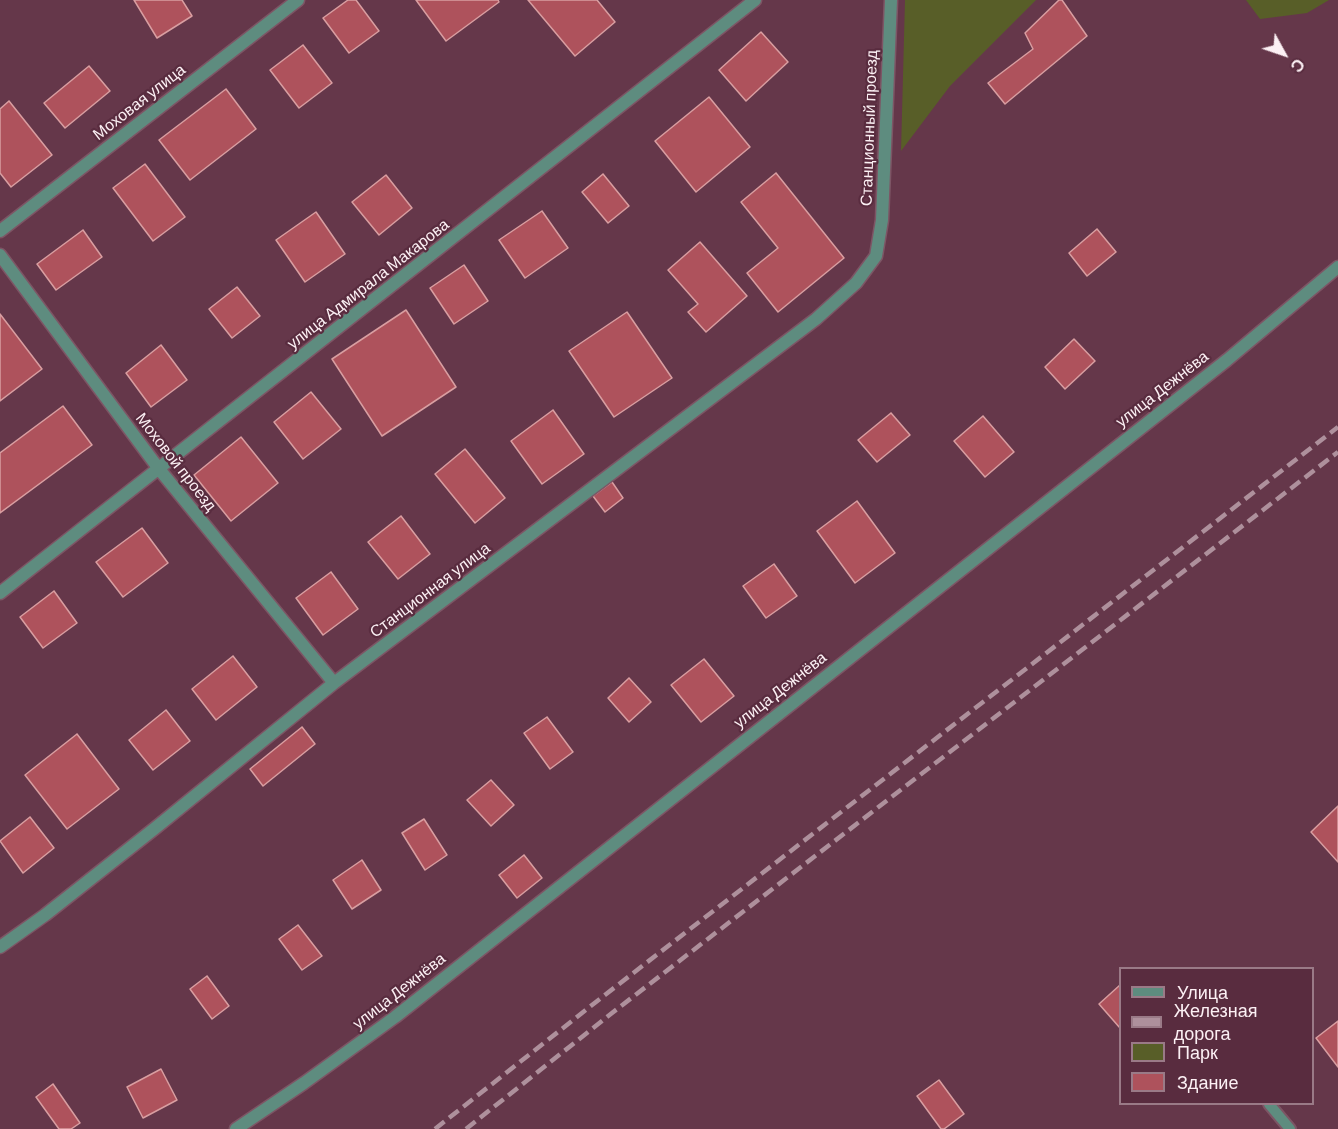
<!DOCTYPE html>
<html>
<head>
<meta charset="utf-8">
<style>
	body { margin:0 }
	#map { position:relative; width:1338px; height:1129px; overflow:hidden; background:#65374a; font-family:Barlow,sans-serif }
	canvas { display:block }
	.legend { position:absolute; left:1119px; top:967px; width:195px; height:138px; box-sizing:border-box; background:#592c3f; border:2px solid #9a7a87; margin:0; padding:8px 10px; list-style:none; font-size:18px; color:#fcf0f4 }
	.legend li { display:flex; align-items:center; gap:12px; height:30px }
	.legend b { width:30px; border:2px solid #9a7a87 }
	.north { position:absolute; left:1254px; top:24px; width:60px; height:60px; -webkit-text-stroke:4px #592c3f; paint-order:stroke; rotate:130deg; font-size:16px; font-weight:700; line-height:24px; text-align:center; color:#fcf0f4 }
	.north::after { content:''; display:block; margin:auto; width:21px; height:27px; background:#fcf0f4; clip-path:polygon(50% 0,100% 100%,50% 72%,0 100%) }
</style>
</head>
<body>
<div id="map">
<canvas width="1338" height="1129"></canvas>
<ul class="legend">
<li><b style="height:8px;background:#5e8c7f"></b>Улица</li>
<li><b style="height:8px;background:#ae909c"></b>Железная дорога</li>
<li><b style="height:16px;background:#585e28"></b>Парк</li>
<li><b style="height:16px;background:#ae525c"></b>Здание</li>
</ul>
<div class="north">С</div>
</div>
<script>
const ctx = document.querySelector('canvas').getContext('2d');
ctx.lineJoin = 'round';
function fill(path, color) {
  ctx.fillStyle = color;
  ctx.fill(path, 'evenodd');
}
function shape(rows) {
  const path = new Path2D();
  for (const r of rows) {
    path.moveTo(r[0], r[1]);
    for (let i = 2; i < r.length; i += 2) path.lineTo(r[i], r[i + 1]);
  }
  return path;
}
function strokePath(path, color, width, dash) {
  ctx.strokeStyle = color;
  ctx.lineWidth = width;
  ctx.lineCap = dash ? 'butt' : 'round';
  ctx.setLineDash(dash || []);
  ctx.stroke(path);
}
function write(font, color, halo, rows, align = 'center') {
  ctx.font = font + ' Barlow,sans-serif';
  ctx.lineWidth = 4.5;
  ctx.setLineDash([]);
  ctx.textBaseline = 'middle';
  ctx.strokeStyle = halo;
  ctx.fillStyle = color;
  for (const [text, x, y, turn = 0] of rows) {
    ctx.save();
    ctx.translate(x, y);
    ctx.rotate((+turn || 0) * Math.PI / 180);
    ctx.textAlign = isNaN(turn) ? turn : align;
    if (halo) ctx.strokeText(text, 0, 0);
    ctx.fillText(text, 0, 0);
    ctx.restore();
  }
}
fill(shape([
	[905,0,1036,0,950,86,901,151],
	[1246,0,1329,0,1307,13,1260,19]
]), '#585e28');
const building = shape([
	[134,0,182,0,192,16,157,38,134,0],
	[348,0,356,0,379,31,349,53,323,18,348,0],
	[416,0,498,0,499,2,446,41,416,0],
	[528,0,597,0,615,22,575,56,528,0],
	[1059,0,1062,0,1087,36,1005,104,988,83,1033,49,1025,33,1059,0],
	[761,32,788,62,746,101,719,70,761,32],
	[303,45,332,83,299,108,270,70,303,45],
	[89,66,110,91,65,128,44,103,89,66],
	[226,89,256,129,190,180,159,140,226,89],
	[709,97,750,147,696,192,655,141,709,97],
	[9,101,52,155,11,187,0,173,0,109,9,101],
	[145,164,185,217,153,241,113,188,145,164],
	[776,173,844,258,778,312,747,273,778,248,741,202,776,173],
	[603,174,629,206,608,223,582,192,603,174],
	[386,175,412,208,379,235,352,202,386,175],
	[542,211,568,248,525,278,499,240,542,211],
	[316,212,345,254,305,282,276,240,316,212],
	[1097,229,1116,252,1087,276,1069,253,1097,229],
	[83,230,102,257,56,290,37,264,83,230],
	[700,242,747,296,706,332,688,312,698,304,668,270,700,242],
	[464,265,488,301,454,324,430,288,464,265],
	[237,287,260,316,232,338,209,309,237,287],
	[406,310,456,387,382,436,332,359,406,310],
	[627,312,672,378,614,417,569,351,627,312],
	[0,314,42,369,0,401,0,314],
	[1074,339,1095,361,1065,389,1045,367,1074,339],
	[161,345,187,380,151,407,126,373,161,345],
	[311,392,341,429,303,459,274,422,311,392],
	[63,406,92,445,0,513,0,453,63,406],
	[553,410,584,454,542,484,511,441,553,410],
	[891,413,910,435,877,462,858,440,891,413],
	[983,416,1014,452,985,477,954,441,983,416],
	[241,437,278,483,231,521,194,475,241,437],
	[465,449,505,498,475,523,435,474,465,449],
	[612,482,623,498,605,512,593,496,612,482],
	[857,501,895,553,855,583,817,531,857,501],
	[401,516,430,554,398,579,368,542,401,516],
	[142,528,168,563,123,597,96,562,142,528],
	[774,564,797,596,766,618,743,586,774,564],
	[331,572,358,609,323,635,296,598,331,572],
	[54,591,77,623,43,648,20,617,54,591],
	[233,656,257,687,216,720,192,689,233,656],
	[704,659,734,696,701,722,671,685,704,659],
	[629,678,651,702,629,722,608,698,629,678],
	[166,710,190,741,153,770,129,740,166,710],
	[547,717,573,752,550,769,524,733,547,717],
	[302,727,315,744,263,786,250,769,302,727],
	[77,734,119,789,67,829,25,775,77,734],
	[491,780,514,805,491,826,467,800,491,780],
	[1338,806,1338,862,1311,832,1338,806],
	[30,817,54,848,23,873,0,841,30,817],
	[424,819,447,855,425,870,402,833,424,819],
	[524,855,542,878,517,898,499,875,524,855],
	[362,860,381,890,352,909,333,880,362,860],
	[298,925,322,956,302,970,279,939,298,925],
	[207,976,229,1006,212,1019,190,989,207,976],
	[1120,985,1120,1028,1099,1004,1120,985],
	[1338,1021,1338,1067,1316,1038,1338,1021],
	[161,1069,177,1100,143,1118,127,1087,161,1069],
	[939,1080,964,1114,944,1129,941,1129,917,1096,939,1080],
	[53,1084,80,1123,71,1129,59,1129,36,1097,53,1084]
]);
fill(building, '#ae525c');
strokePath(building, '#d99ea1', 1.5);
const lane = shape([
	[1269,1104,1290,1129]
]);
const street = shape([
	[0,231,298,0],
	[0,255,159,469,334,683],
	[0,593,755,0],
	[0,947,45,915,154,829,334,683,816,319,856,283,876,256,882,220,891,0],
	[236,1129,304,1083,395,1017,1227,360,1338,267]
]);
strokePath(lane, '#7d5565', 14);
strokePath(street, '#7d5565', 15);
strokePath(lane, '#5e8c7f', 10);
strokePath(street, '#5e8c7f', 12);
strokePath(shape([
	[435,1129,601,998,1338,427],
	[466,1129,612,1013,1338,452]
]), '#ae909c', 4.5, [12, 6]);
write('16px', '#fcf0f4', '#592c3f', [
	["Моховая улица",139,102,-38],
	["Станционный проезд",869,128,-88],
	["улица Адмирала Макарова",368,284,-38],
	["улица Дежнёва",1162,389,-38],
	["Моховой проезд",176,462,52],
	["Станционная улица",430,590,-37],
	["улица Дежнёва",780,690,-38],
	["улица Дежнёва",399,991,-38]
]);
</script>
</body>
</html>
